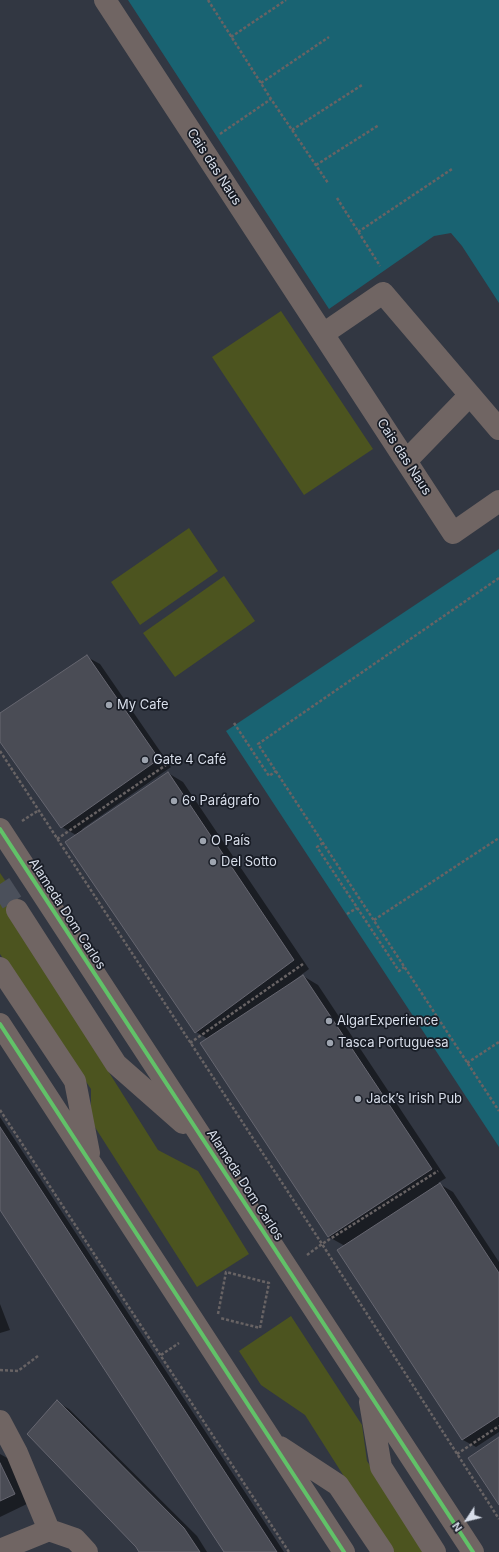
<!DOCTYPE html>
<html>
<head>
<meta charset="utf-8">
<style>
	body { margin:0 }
	#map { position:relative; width:499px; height:1552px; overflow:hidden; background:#323742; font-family:Inter,sans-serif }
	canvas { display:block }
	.north { position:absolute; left:447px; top:1500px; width:40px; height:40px; -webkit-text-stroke:3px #181c25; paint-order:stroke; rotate:235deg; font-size:11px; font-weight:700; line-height:16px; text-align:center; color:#d8deea }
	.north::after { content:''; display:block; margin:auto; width:14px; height:18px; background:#d8deea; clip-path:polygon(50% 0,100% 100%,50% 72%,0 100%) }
</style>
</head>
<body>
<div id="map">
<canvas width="499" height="1552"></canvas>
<div class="north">N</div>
</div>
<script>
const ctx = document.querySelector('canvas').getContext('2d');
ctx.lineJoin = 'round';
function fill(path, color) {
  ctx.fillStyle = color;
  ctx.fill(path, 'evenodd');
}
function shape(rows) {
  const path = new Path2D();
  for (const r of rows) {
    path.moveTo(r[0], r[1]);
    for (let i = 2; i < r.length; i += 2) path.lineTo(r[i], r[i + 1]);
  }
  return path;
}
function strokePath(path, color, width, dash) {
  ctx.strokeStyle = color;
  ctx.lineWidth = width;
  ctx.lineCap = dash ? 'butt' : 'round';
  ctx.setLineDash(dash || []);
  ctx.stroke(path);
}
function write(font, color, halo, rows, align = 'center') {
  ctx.font = font + ' Inter,sans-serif';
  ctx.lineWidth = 3.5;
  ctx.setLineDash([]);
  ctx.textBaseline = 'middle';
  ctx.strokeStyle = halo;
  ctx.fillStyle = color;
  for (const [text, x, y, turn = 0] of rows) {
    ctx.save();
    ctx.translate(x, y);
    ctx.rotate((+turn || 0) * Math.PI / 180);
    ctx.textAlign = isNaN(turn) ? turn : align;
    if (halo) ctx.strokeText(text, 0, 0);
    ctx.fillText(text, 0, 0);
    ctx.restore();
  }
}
fill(shape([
	[281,311,373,449,304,495,212,357],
	[189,528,218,571,140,625,111,582],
	[224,576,255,621,175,677,143,633],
	[0,873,26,911,12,919,158,1150,198,1171,249,1254,197,1287,91,1121,91,1089,0,954],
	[291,1316,362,1425,367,1461,426,1552,392,1552,305,1415,261,1385,239,1351]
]), '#4c541f');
fill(shape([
	[128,0,499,0,499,303,462,246,451,233,434,236,329,309],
	[499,549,499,1147,226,731]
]), '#196372');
fill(shape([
	[87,657,100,664,171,767,82,829,83,831,168,773,183,782,309,969,292,982,293,983,303,976,318,985,446,1178,438,1183,453,1192,499,1262,499,1432,476,1447,463,1440,339,1250,345,1246,329,1237,208,1039,196,1032,76,835,62,827,0,740,0,714],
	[0,1117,284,1552,226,1552,0,1208],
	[0,1304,10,1330,0,1333],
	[57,1402,69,1409,197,1536,207,1552,141,1552],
	[0,1454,9,1459,29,1503,0,1517]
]), '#0007');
const building = shape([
	[87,655,159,759,61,828,0,742,0,713,87,655],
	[168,772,294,960,195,1033,65,842,168,772],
	[303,975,432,1169,328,1237,200,1043,303,975],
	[0,1127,277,1552,224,1552,0,1210,0,1127],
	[440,1183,499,1273,499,1416,462,1440,337,1250,440,1183],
	[57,1400,184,1528,200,1552,139,1552,136,1547,27,1434,57,1400],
	[499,1437,499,1505,468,1458,499,1437],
	[0,1463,15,1494,0,1501,0,1463]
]);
fill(building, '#4a4c55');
strokePath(building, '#666670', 1);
strokePath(shape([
	[0,884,17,910]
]), '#4b505b', 22, [22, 11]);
strokePath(shape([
	[208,0,271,99,328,183],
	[231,37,286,0],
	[261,83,329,37],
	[292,130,362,85],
	[220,134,271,99],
	[316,165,379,125],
	[337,198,380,266],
	[358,232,452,169],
	[499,578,258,744,499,1111],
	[234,723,269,776,276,771],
	[0,751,322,1244,499,1519],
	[22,821,39,810],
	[57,839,166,765],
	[323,843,317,847,399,971,404,967],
	[347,914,357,908],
	[374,920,499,838],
	[190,1043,303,964],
	[467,1063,499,1042],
	[0,1110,289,1552],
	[307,1255,322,1244,438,1171],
	[218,1314,226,1272,269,1283,260,1328,220,1318],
	[161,1355,179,1343],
	[0,1370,18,1371,38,1356],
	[457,1454,499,1426]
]), '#686364', 2.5, [3, 2]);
strokePath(shape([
	[105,0,453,533,499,501],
	[323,334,383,293,499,429],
	[406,461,470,395],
	[0,829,473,1552],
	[17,910,116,1064,183,1123],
	[0,968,75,1081,89,1153],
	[0,1024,344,1552],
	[370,1402,381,1467,435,1552],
	[0,1421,17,1453,49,1530],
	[280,1447,338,1485,383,1552],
	[0,1550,49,1530,75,1539,87,1552]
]), '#706563', 22);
strokePath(shape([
	[0,829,473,1552],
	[0,1024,344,1552]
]), '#61c268', 4);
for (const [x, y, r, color] of [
	[109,705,4,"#9ea4af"],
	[145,760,4,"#9ea4af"],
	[174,801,4,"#9ea4af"],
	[203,841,4,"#9ea4af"],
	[213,862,4,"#9ea4af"],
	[329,1021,4,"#9ea4af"],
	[330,1043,4,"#9ea4af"],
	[358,1099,4,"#9ea4af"]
]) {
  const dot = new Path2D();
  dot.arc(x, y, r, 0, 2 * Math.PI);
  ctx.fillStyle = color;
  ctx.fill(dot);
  strokePath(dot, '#181c25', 1.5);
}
write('13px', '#d8deea', '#181c25', [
	["Cais das Naus",214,167,57],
	["Cais das Naus",404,457,57],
	["Alameda Dom Carlos",67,914,57],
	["Alameda Dom Carlos",245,1185,57]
]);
write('13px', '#d8deea', '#181c25', [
	["My Cafe",117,705],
	["Gate 4 Café",153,760],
	["6º Parágrafo",182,801],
	["O País",211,841],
	["Del Sotto",221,862],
	["AlgarExperience",337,1021],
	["Tasca Portuguesa",338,1043],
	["Jack’s Irish Pub",366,1099]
], 'left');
</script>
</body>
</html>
